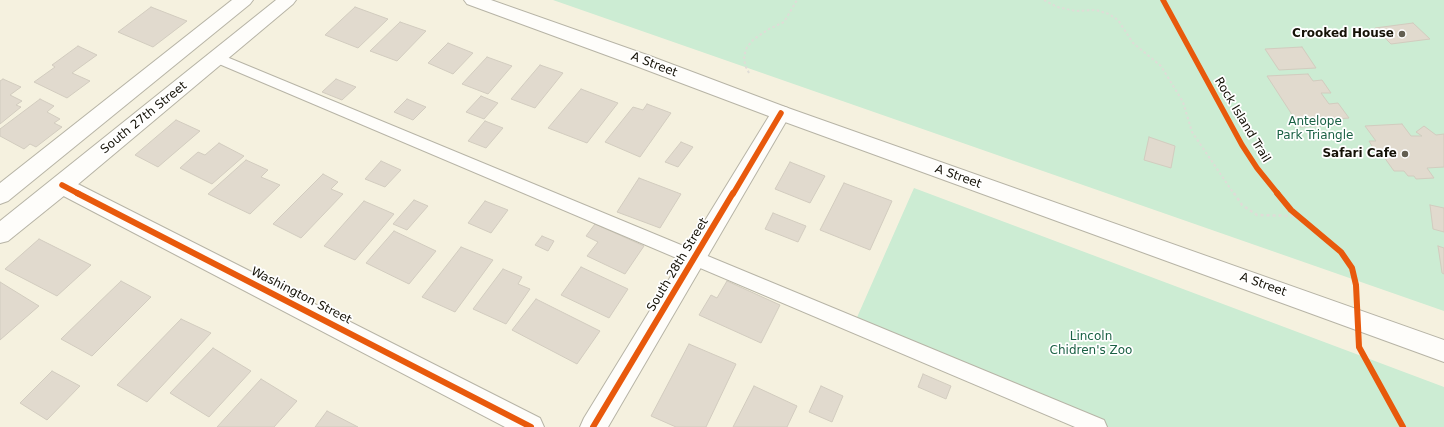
<!DOCTYPE html>
<html>
<head>
<meta charset="utf-8">
<style>
	body { margin:0 }
	canvas { display:block; background:#f5f1df }
</style>
</head>
<body>
<canvas width="1444" height="427"></canvas>
<script>
const ctx = document.querySelector('canvas').getContext('2d');
ctx.lineJoin = 'round';
function fill(path, color) {
  ctx.fillStyle = color;
  ctx.fill(path, 'evenodd');
}
function shape(rows) {
  const path = new Path2D();
  for (const r of rows) {
    path.moveTo(r[0], r[1]);
    for (let i = 2; i < r.length; i += 2) path.lineTo(r[i], r[i + 1]);
  }
  return path;
}
function strokePath(path, color, width, dash) {
  ctx.strokeStyle = color;
  ctx.lineWidth = width;
  ctx.lineCap = dash ? 'butt' : 'round';
  ctx.setLineDash(dash || []);
  ctx.stroke(path);
}
function write(font, color, halo, rows, align = 'center') {
  ctx.font = font + ' "DejaVu Sans",sans-serif';
  ctx.lineWidth = 3.5;
  ctx.setLineDash([]);
  ctx.textBaseline = 'middle';
  ctx.strokeStyle = halo;
  ctx.fillStyle = color;
  for (const [text, x, y, turn = 0] of rows) {
    ctx.save();
    ctx.translate(x, y);
    ctx.rotate((+turn || 0) * Math.PI / 180);
    ctx.textAlign = isNaN(turn) ? turn : align;
    if (halo) ctx.strokeText(text, 0, 0);
    ctx.fillText(text, 0, 0);
    ctx.restore();
  }
}
fill(shape([
	[553,0,1444,0,1444,311],
	[914,188,1444,387,1444,427,1074,427,851,331]
]), '#ccecd3');
const building = shape([
	[151,7,187,21,153,47,118,32,151,7],
	[355,7,388,19,358,48,325,35,355,7],
	[400,22,426,31,397,61,370,51,400,22],
	[1413,23,1430,39,1391,44,1375,28,1413,23],
	[448,43,473,53,453,74,428,63,448,43],
	[78,46,97,55,72,73,90,81,67,98,34,82,55,67,52,65,78,46],
	[1302,47,1316,68,1279,70,1265,49,1302,47],
	[487,57,512,66,488,94,462,84,487,57],
	[540,65,563,73,535,108,511,99,540,65],
	[1308,74,1313,81,1322,80,1331,93,1321,93,1329,104,1338,103,1349,118,1338,119,1342,125,1300,127,1267,76,1308,74],
	[3,79,21,87,10,95,22,101,16,105,21,107,0,124,0,81,3,79],
	[336,79,356,87,342,100,322,92,336,79],
	[581,89,618,103,587,143,548,128,581,89],
	[481,96,498,103,484,119,466,112,481,96],
	[40,99,54,106,47,112,60,119,54,123,62,127,36,147,30,144,24,149,0,136,0,129,40,99],
	[407,99,426,107,413,120,394,112,407,99],
	[647,104,671,113,640,157,605,142,633,107,643,110,647,104],
	[176,120,200,131,158,167,135,155,176,120],
	[485,121,503,128,486,148,468,141,485,121],
	[1402,124,1411,136,1422,136,1416,132,1424,126,1436,135,1444,134,1444,167,1427,168,1434,178,1416,179,1414,176,1408,176,1404,171,1394,171,1379,150,1375,151,1369,141,1376,141,1365,126,1402,124],
	[1149,137,1175,146,1171,168,1144,160,1149,137],
	[681,142,693,147,678,167,665,162,681,142],
	[219,143,244,156,212,184,180,168,198,152,205,155,219,143],
	[246,160,268,170,261,177,280,185,250,214,208,194,246,160],
	[381,161,401,170,385,187,365,179,381,161],
	[790,162,825,176,810,203,775,189,790,162],
	[323,174,338,182,331,189,343,194,301,238,273,224,323,174],
	[639,178,681,194,660,228,617,212,639,178],
	[844,183,892,201,870,250,820,230,844,183],
	[414,200,428,206,407,230,393,224,414,200],
	[364,201,394,214,355,260,324,246,364,201],
	[485,201,508,210,491,233,468,223,485,201],
	[1430,205,1444,208,1444,232,1433,229,1430,205],
	[773,213,806,226,798,242,765,229,773,213],
	[595,224,644,246,625,274,587,256,598,242,586,236,595,224],
	[394,231,436,251,409,284,366,263,394,231],
	[542,236,554,241,548,251,535,245,542,236],
	[39,239,91,265,57,296,5,269,39,239],
	[1438,246,1444,248,1444,274,1442,273,1438,246],
	[461,247,493,260,455,312,422,297,461,247],
	[581,267,628,289,609,318,561,295,581,267],
	[503,269,522,277,518,284,530,289,506,324,473,309,503,269],
	[121,281,151,297,92,356,61,339,121,281],
	[727,281,780,305,761,343,699,315,711,295,717,298,727,281],
	[0,282,39,306,0,340,0,282],
	[536,299,600,331,577,364,512,330,536,299],
	[181,319,211,333,147,402,117,385,181,319],
	[689,344,736,364,706,427,676,427,651,416,689,344],
	[213,348,251,371,209,417,170,393,213,348],
	[52,371,80,386,47,420,20,403,52,371],
	[923,374,951,386,946,399,918,387,923,374],
	[261,379,297,401,274,427,217,427,261,379],
	[754,386,797,406,787,427,733,427,754,386],
	[821,386,843,396,832,422,809,412,821,386],
	[327,411,358,427,315,427,327,411]
]);
fill(building, '#e1dace');
strokePath(building, '#d2ccbf', 1);
const service = shape([
	[217,53,1104,420,1107,427,1075,427,212,61,210,58,212,55,217,53]
]);
const minor = shape([
	[781,106,788,108,791,113,608,427,580,427,584,418,774,108,781,106],
	[62,176,540,418,544,427,505,427,54,191,51,185,54,179,62,176]
]);
const secondary = shape([
	[232,0,253,0,250,4,8,201,0,204,0,183,232,0],
	[276,0,296,0,293,4,70,191,8,241,0,243,0,221,276,0],
	[464,0,491,0,650,56,788,108,1444,340,1444,362,774,118,636,66,467,4,464,0]
]);
strokePath(service, '#b7b4a6', 2);
strokePath(minor, '#b7b4a6', 2);
strokePath(secondary, '#b7b4a6', 2);
strokePath(shape([
	[1044,0,1057,7,1076,11,1096,10,1109,14,1118,20,1133,43,1161,66,1183,102,1192,132,1234,194],
	[749,73,745,65,744,56,747,47,754,39,769,29,784,22,797,0]
]), '#dfddd7', 2, [2.5, 2.5]);
strokePath(shape([
	[1234,193,1242,205,1257,215,1297,216]
]), '#dfddd7', 2.5, [3, 3]);
fill(service, '#fefdfa');
fill(minor, '#fefdfa');
fill(secondary, '#fefdfa');
strokePath(shape([
	[1163,0,1242,145,1257,168,1278,194],
	[62,185,79,194],
	[733,194,781,113]
]), '#e8590c', 5.5);
strokePath(shape([
	[77,193,531,427],
	[1277,193,1291,210,1341,252,1352,268,1356,285,1359,347,1403,427],
	[593,427,733,193]
]), '#e8590c', 6);
for (const [x, y, r, color] of [
	[1402,34,4,"#635f52"],
	[1405,154,4,"#635f52"]
]) {
  const dot = new Path2D();
  dot.arc(x, y, r, 0, 2 * Math.PI);
  ctx.fillStyle = color;
  ctx.fill(dot);
  strokePath(dot, '#fff', 1.5);
}
write('bold 12px', '#141106', '#fff', [
	["Crooked House",1394,34],
	["Safari Cafe",1397,154]
], 'right');
write('12px', '#141106', '#fff', [
	["A Street",654,65,21],
	["South 27th Street",144,118,-39],
	["Rock Island Trail",1242,120,59],
	["A Street",958,177,20],
	["South 28th Street",678,265,-59],
	["A Street",1263,285,20],
	["Washington Street",301,296,27]
]);
write('12px', '#1b6145', '#fff', [
	["Antelope",1315,122],
	["Park Triangle",1315,136],
	["Lincoln",1091,337],
	["Chidren's Zoo",1091,351]
]);
</script>
</body>
</html>
